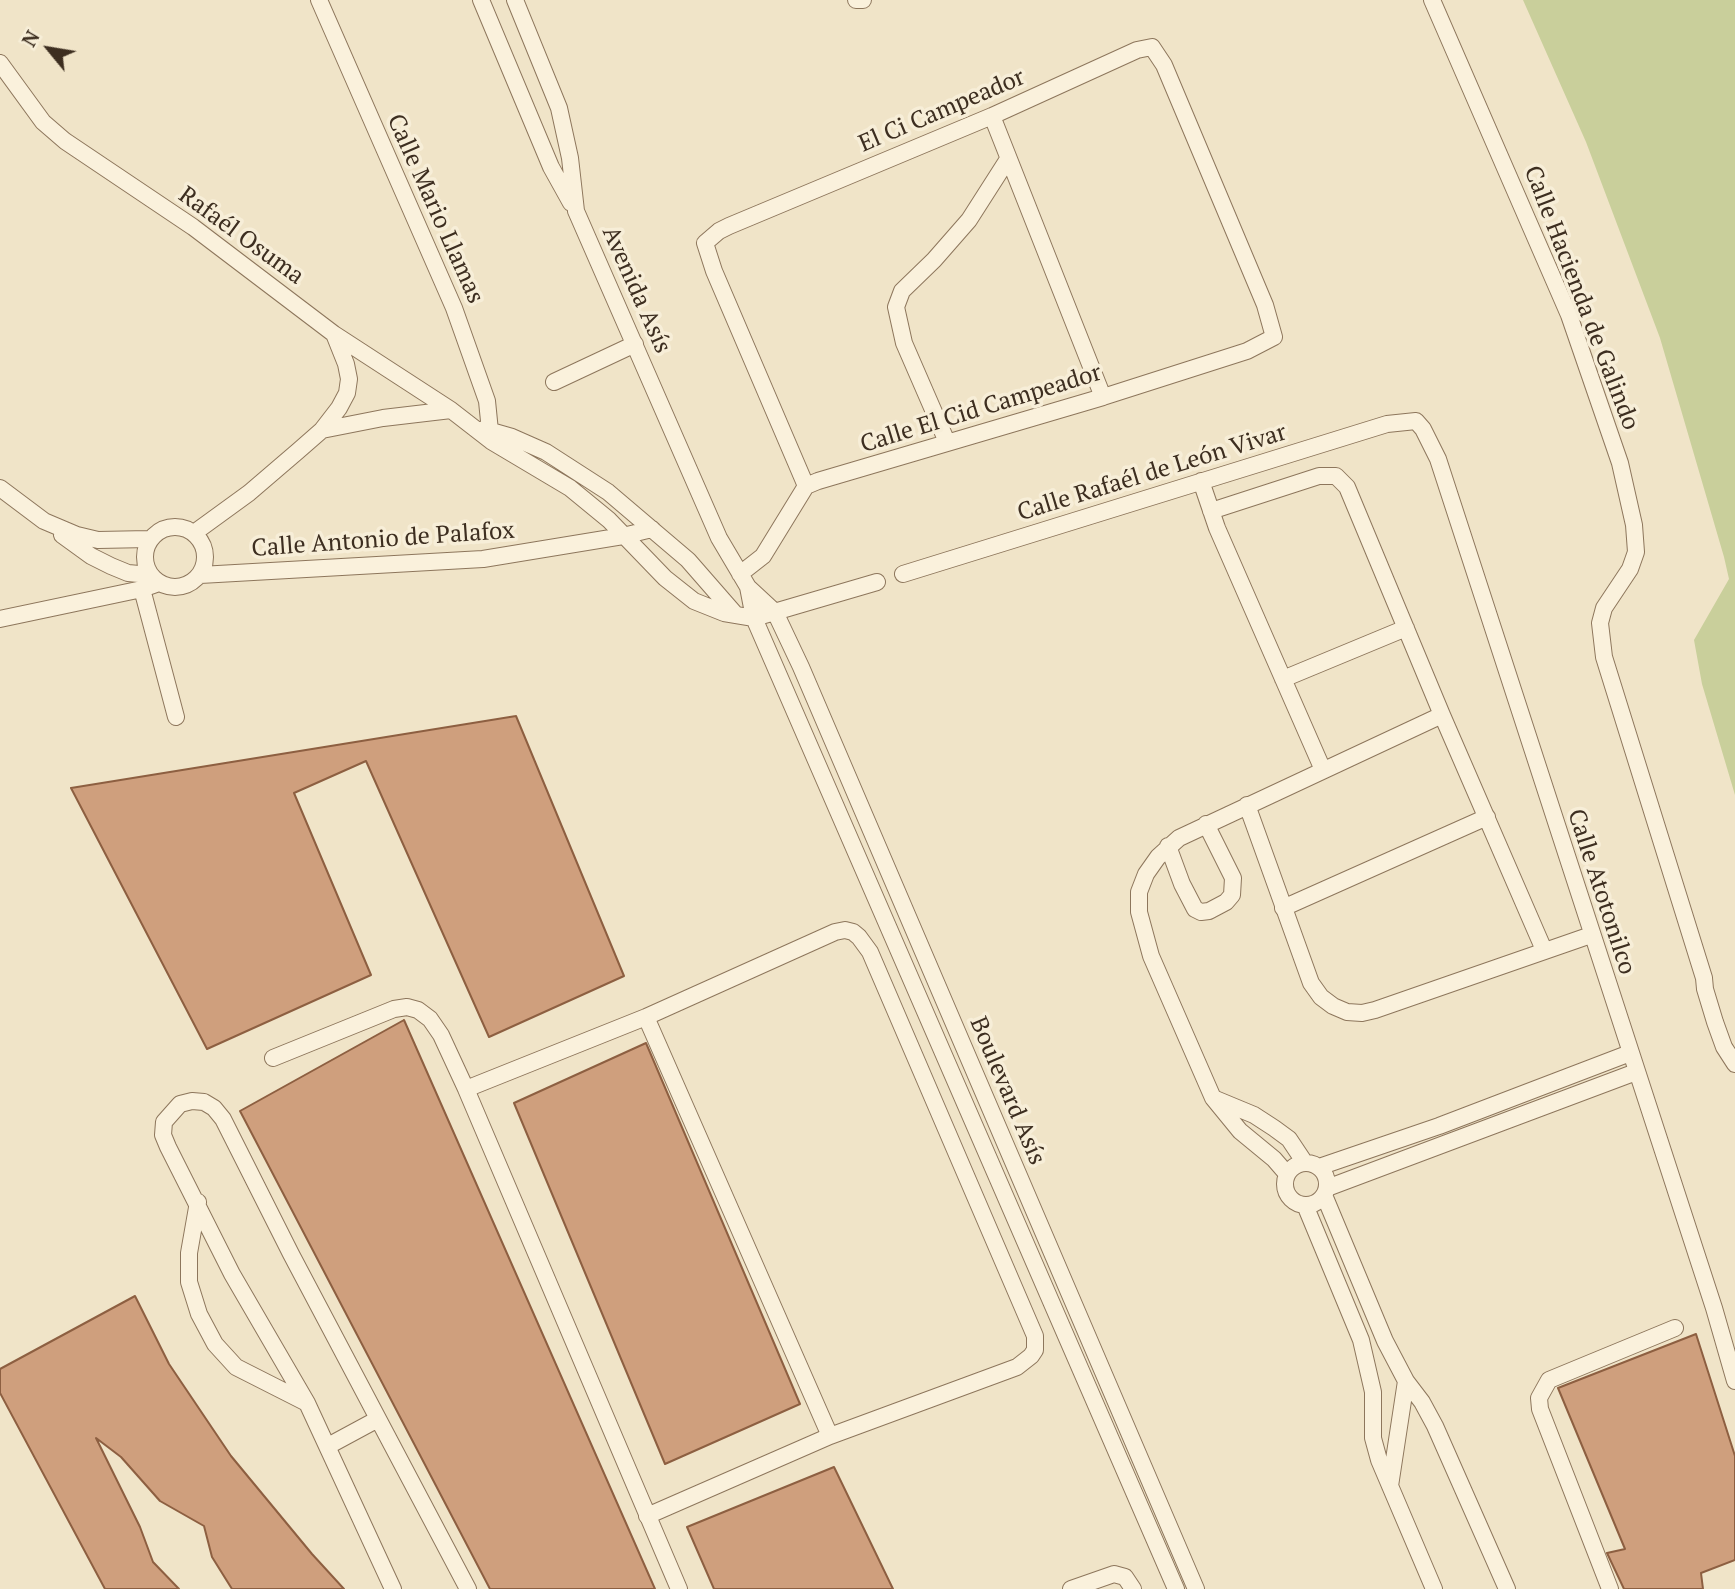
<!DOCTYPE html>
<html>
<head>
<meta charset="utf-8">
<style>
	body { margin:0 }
	#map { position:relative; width:1735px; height:1589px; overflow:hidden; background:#f0e4c8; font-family:"PT Serif",serif }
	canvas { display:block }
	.north { position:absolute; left:14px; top:14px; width:70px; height:70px; -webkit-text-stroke:5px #f7eed8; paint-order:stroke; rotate:300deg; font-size:19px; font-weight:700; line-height:28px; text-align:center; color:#3d2e20 }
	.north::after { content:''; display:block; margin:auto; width:24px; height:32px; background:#3d2e20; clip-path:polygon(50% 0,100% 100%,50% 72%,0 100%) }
</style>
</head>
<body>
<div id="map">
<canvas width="1735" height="1589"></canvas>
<div class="north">N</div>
</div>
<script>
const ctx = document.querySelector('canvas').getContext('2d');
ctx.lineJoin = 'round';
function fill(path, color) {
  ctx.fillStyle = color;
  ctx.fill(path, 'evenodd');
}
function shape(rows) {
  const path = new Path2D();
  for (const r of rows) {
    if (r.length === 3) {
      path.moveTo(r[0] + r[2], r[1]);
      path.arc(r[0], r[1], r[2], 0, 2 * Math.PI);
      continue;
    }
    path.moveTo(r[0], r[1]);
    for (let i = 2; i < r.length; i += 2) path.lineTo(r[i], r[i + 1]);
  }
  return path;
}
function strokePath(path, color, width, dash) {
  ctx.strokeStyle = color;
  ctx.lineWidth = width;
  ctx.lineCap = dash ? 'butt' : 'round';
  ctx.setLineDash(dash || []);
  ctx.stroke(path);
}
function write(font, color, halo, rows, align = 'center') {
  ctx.font = font + ' "PT Serif",serif';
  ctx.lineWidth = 7;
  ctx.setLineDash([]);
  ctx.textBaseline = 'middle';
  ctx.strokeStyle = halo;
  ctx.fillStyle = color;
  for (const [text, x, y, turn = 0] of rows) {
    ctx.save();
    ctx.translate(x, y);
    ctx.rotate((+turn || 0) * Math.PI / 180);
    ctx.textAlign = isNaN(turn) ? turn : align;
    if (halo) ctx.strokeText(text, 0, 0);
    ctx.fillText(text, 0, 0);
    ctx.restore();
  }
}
fill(shape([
	[1523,0,1735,0,1735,795,1702,684,1694,640,1729,579,1724,557,1660,338,1586,142]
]), '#c9cf9b');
const building = shape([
	[516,716,624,976,489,1037,366,761,294,793,371,975,207,1049,71,788,516,716],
	[404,1020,655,1589,490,1589,240,1111,404,1020],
	[646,1043,800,1404,665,1464,514,1103,646,1043],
	[135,1296,169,1364,231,1456,312,1554,344,1589,232,1589,212,1557,204,1526,160,1501,121,1457,96,1438,140,1527,153,1562,179,1589,105,1589,0,1393,0,1369,135,1296],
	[1696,1334,1735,1456,1735,1560,1701,1573,1703,1589,1624,1589,1607,1553,1625,1549,1558,1388,1696,1334],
	[834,1467,893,1589,714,1589,687,1527,834,1467]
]);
fill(building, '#cf9f7d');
strokePath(building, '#8d5f41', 2);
const minor = shape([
	[319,0,454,308,487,401,491,441],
	[481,0,551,167,571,203],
	[515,0,559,108,570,158,576,211,719,538,748,587,754,618,1176,1589],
	[856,0,863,0],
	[1432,0,1569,315,1620,463,1634,525,1636,552,1630,569,1604,608,1600,623,1604,657,1704,978,1705,989,1715,1022,1724,1047,1735,1064],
	[0,63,43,122,65,141,193,227,334,334,451,410,491,441,570,488,609,520,665,578,694,601,724,613,754,618,877,582],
	[992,116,1103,397],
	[554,382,635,344],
	[484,429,512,437,546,452,608,492,688,560,736,615],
	[322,430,383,418,451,410],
	[947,442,904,343,896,307,902,291,934,260,969,220,1008,159],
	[1201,481,1217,528,1323,770],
	[0,488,44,521,77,535,98,540,149,539],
	[1211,511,1319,476,1336,476,1347,487,1442,715,1544,950],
	[175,557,30],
	[194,533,249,493,298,451,322,430,339,408,347,393,349,379,346,364,334,334],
	[62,535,91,556,111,566,128,573,150,575],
	[740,574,763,556,806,486,818,481,1103,397,1247,351,1274,337,1265,305,1164,65,1152,47,1137,50,992,116,729,226,719,231,705,243,714,271,806,486],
	[903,574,1387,424,1416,421,1423,429,1438,459,1714,1308,1735,1381],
	[200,575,483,559,623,536,652,529],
	[748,587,775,612,801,667,1196,1589],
	[142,589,176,717],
	[0,619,142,589,159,583],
	[1283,679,1406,628],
	[1247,805,1311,983,1321,997,1333,1006,1347,1012,1362,1013,1375,1010,1591,935],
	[1168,846,1182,884,1195,909,1201,912,1209,911,1226,902,1232,895,1233,878,1206,824],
	[1283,908,1487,817],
	[646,1017,830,1436],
	[273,1058,394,1009,407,1007,418,1010,430,1019,441,1035,466,1089,679,1589],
	[466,1089,646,1017,835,932,845,930,853,932,859,937,870,952,1035,1336,1035,1350,1031,1356,1017,1367,830,1436,647,1516],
	[1213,1098,1254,1115,1274,1128,1289,1139,1305,1163],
	[1306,1184,21],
	[1319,1167,1439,1126,1630,1053],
	[1287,1174,1274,1159,1240,1131,1213,1098,1151,956,1139,912,1139,892,1146,874,1158,857,1179,838,1442,715],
	[1327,1188,1636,1072],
	[1324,1195,1385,1341,1406,1381,1422,1402,1435,1426,1507,1589],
	[198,1202,189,1253,189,1282,199,1314,215,1344,236,1367,307,1403],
	[1305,1205,1361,1340,1373,1392,1373,1438,1379,1460,1434,1589],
	[328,1446,378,1419],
	[1390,1486,1406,1381],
	[393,1589,307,1403,232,1274,168,1147,163,1135,164,1122,180,1104,192,1101,204,1102,214,1108,223,1119,291,1254,468,1589],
	[1071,1589,1114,1574,1125,1577,1133,1589],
	[1610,1589,1540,1409,1539,1398,1549,1380,1675,1328]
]);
strokePath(minor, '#8d765c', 18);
strokePath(minor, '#faf1dc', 16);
write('24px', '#3d2e20', '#f7eed8', [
	["El Ci Campeador",942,111,-23],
	["Calle Mario Llamas",435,209,66],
	["Rafaél Osuma",241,236,36],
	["Avenida Asís",636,290,66],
	["Calle Hacienda de Galindo",1581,298,69],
	["Calle El Cid Campeador",981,409,-17],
	["Calle Rafaél de León Vivar",1152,473,-17],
	["Calle Antonio de Palafox",383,540,-4],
	["Calle Atotonilco",1601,892,72],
	["Boulevard Asís",1007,1091,67]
]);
</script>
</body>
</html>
